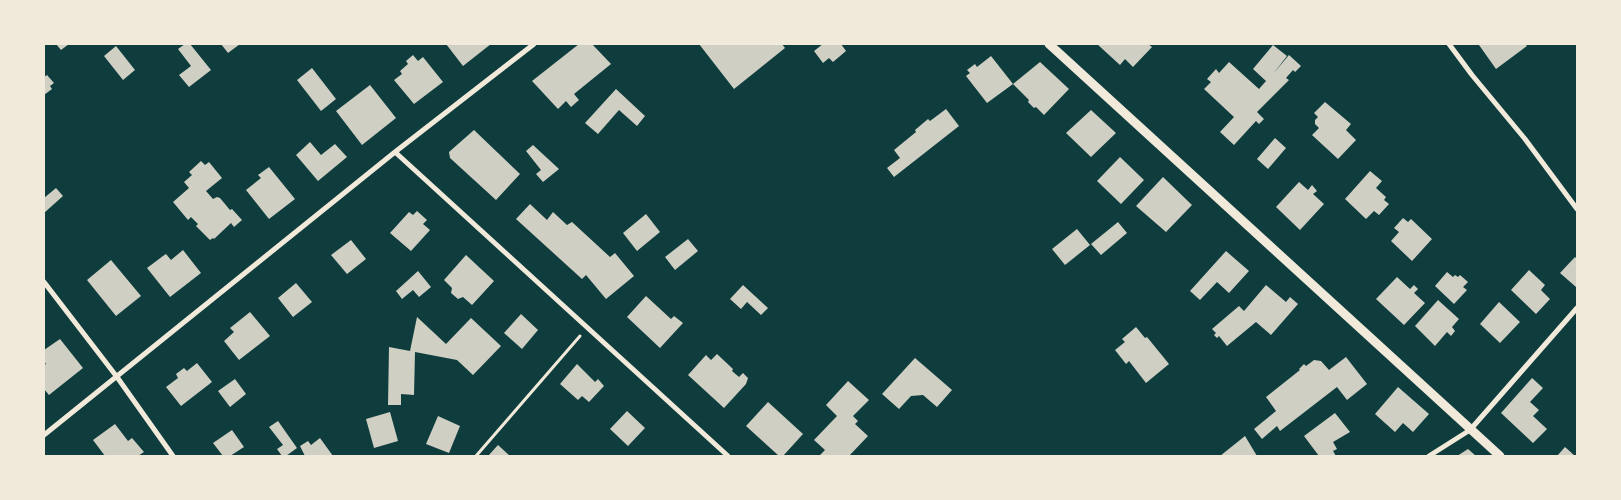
<!DOCTYPE html>
<html>
<head>
<meta charset="utf-8">
<style>
	body { margin:0 }
	#map { position:relative; width:1621px; height:500px; overflow:hidden; background:#0f3d3e; font-family:Signika,sans-serif }
	canvas { display:block }
	.frame { position:absolute; inset:0; border:45px solid #f1e9da; pointer-events:none }
</style>
</head>
<body>
<div id="map">
<canvas width="1621" height="500"></canvas>
<div class="frame"></div>
</div>
<script>
const ctx = document.querySelector('canvas').getContext('2d');
ctx.lineJoin = 'round';
function fill(path, color) {
  ctx.fillStyle = color;
  ctx.fill(path, 'evenodd');
}
function shape(rows) {
  const path = new Path2D();
  for (const r of rows) {
    path.moveTo(r[0], r[1]);
    for (let i = 2; i < r.length; i += 2) path.lineTo(r[i], r[i + 1]);
  }
  return path;
}
function strokePath(path, color, width, dash) {
  ctx.strokeStyle = color;
  ctx.lineWidth = width;
  ctx.lineCap = dash ? 'butt' : 'round';
  ctx.setLineDash(dash || []);
  ctx.stroke(path);
}
fill(shape([
	[56,44,69,44,61,50],
	[185,44,190,44,211,70,189,87,179,75,191,66,178,49],
	[221,44,240,44,228,53],
	[446,44,491,44,463,66],
	[579,44,592,44,611,64,574,94,579,100,571,107,566,101,558,109,532,81],
	[699,44,782,44,785,48,734,89],
	[823,44,841,44,846,51,833,62,829,58,823,63,814,51],
	[1097,44,1148,44,1152,47,1133,67,1125,59,1120,65],
	[1480,44,1525,44,1527,46,1496,69,1479,45],
	[1273,45,1287,56,1273,74,1289,55,1301,66,1295,72,1293,70,1286,78,1289,80,1257,112,1264,119,1259,124,1256,121,1234,145,1220,132,1234,117,1204,89,1211,82,1207,79,1216,69,1219,73,1229,62,1259,89,1266,81,1253,69],
	[116,46,135,70,123,80,104,56],
	[413,55,418,61,423,57,443,82,414,104,394,80,402,74,400,71,408,64,406,61],
	[991,56,1013,84,1040,62,1069,89,1044,115,1036,107,1034,108,1028,102,1029,100,1013,84,987,103,966,76,970,73,967,70,975,64,977,67],
	[312,68,336,99,321,111,297,80],
	[47,75,54,83,50,86,52,89,44,95,44,77],
	[370,85,396,118,362,145,336,111],
	[616,89,645,116,637,126,619,110,598,134,585,123],
	[1325,102,1351,124,1346,130,1356,140,1338,159,1312,135,1319,128,1315,124,1315,120,1318,117,1314,113],
	[946,109,959,126,894,177,887,168,900,158,894,150,916,132,915,130,928,119,930,121],
	[1091,110,1116,133,1091,157,1066,133],
	[474,130,520,174,496,200,450,158,449,152],
	[1275,138,1286,148,1268,169,1257,159],
	[310,142,321,155,335,144,347,157,318,181,296,155],
	[533,145,559,169,543,182,536,174,541,170,526,151],
	[1120,157,1144,180,1121,204,1097,181],
	[201,161,205,165,209,162,222,178,206,191,213,199,217,197,220,198,230,210,232,209,242,220,234,227,231,223,214,239,213,238,210,240,196,226,198,224,191,217,188,220,173,202,189,188,184,182,192,175,189,172],
	[269,167,295,199,269,219,246,190,261,178,258,175],
	[1370,171,1382,181,1376,188,1386,197,1384,200,1389,204,1379,215,1374,211,1366,219,1345,199],
	[1163,177,1192,205,1166,232,1136,206],
	[1299,182,1308,190,1312,185,1317,191,1313,194,1324,204,1300,230,1276,207],
	[56,188,63,196,44,213,44,198],
	[530,204,547,220,553,212,567,225,572,222,610,257,615,253,634,276,606,299,586,275,582,279,516,219],
	[417,211,427,220,423,224,430,230,411,251,390,233,409,212,413,215],
	[646,214,660,232,637,251,623,233],
	[1403,218,1408,222,1411,219,1432,239,1412,261,1391,241,1399,232,1394,228],
	[1118,222,1127,233,1101,255,1091,244],
	[1077,229,1090,245,1065,265,1052,249],
	[688,239,698,251,675,270,665,257],
	[351,240,366,259,347,274,331,255],
	[183,250,201,273,170,297,147,268,163,256,166,254,171,260],
	[1226,251,1249,271,1229,293,1217,282,1200,300,1190,291],
	[466,255,494,281,472,305,463,297,458,299,451,293,452,288,444,280],
	[1575,257,1577,259,1576,287,1560,273],
	[111,260,141,296,116,316,87,280],
	[1529,270,1545,285,1541,290,1550,299,1536,314,1511,290],
	[418,271,431,287,419,297,413,290,402,299,396,291],
	[1447,272,1453,277,1455,275,1458,277,1460,275,1468,282,1463,287,1467,290,1454,304,1435,286],
	[1397,277,1410,289,1414,285,1418,289,1414,293,1425,303,1404,325,1376,299],
	[296,283,312,302,293,317,278,298],
	[743,285,768,308,761,315,747,302,741,309,730,299],
	[1266,285,1286,302,1290,297,1298,304,1271,335,1256,322,1227,346,1219,336,1217,338,1214,335,1216,333,1212,329,1239,306,1244,311],
	[646,296,671,319,674,316,683,323,660,348,627,317],
	[1438,300,1459,319,1452,327,1455,331,1451,336,1447,332,1435,346,1415,326],
	[1499,302,1520,322,1500,343,1480,324],
	[250,312,270,336,239,360,224,341,234,332,230,328],
	[521,314,538,330,522,349,504,333],
	[417,317,446,344,471,318,501,346,473,375,457,360,415,352,414,395,401,394,401,405,388,405,389,347,410,351],
	[1136,327,1145,338,1147,337,1169,364,1146,383,1129,361,1126,364,1115,350,1125,342,1122,339],
	[60,339,83,368,49,395,44,389,44,365,46,364,44,361,44,350],
	[717,354,733,369,732,371,739,377,743,373,748,378,746,384,724,408,688,375,706,355,711,360],
	[1346,357,1367,384,1347,400,1337,387,1280,431,1277,426,1262,439,1254,429,1276,411,1266,397,1300,370,1299,369,1304,364,1306,366,1314,360,1321,361,1329,370],
	[915,358,952,390,937,407,923,395,911,396,899,409,882,394],
	[197,363,212,382,181,406,166,387,178,378,176,374,184,368,187,371],
	[577,364,595,382,598,379,604,386,589,402,582,396,578,400,560,384],
	[1532,378,1543,388,1530,402,1539,410,1533,416,1547,429,1533,443,1501,413],
	[235,379,246,394,230,407,218,391],
	[848,381,869,400,853,416,858,421,855,424,868,436,849,456,819,456,825,450,814,440,837,416,826,405],
	[1398,387,1429,414,1413,432,1403,423,1395,432,1375,414],
	[768,402,803,434,783,456,779,456,746,426],
	[627,411,645,428,628,446,610,429],
	[390,412,398,441,374,448,366,419],
	[1335,413,1350,432,1333,442,1337,449,1333,451,1336,456,1319,456,1304,436],
	[438,416,460,426,449,453,426,444],
	[278,421,297,448,286,456,282,456,277,449,283,445,269,427],
	[115,424,128,441,132,438,144,452,138,456,105,456,93,440],
	[232,430,244,447,230,456,223,456,213,443],
	[1245,436,1257,456,1220,456],
	[320,438,333,456,305,456,300,446,308,441,311,445],
	[498,445,510,456,488,456],
	[1565,447,1575,456,1557,456],
	[1468,449,1476,456,1457,456]
]), '#cfcfc3');
strokePath(shape([
	[476,456,580,336]
]), '#f1e9da', 3);
strokePath(shape([
	[1449,44,1472,75,1525,139,1577,209],
	[395,152,728,456],
	[44,282,117,377,173,456],
	[44,435,395,152,534,44],
	[1429,456,1470,430,1577,308]
]), '#f1e9da', 5);
strokePath(shape([
	[1049,44,1500,456]
]), '#f1e9da', 9);
</script>
</body>
</html>
